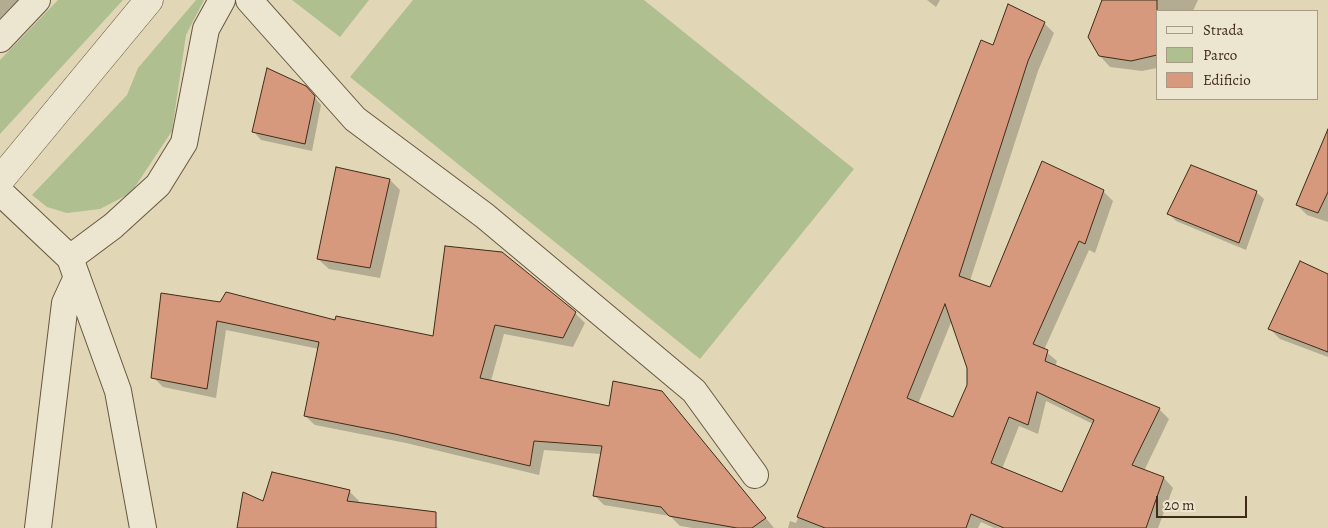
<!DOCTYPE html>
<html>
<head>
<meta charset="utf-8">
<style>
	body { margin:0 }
	#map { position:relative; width:1328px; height:528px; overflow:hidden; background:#e1d7b7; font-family:Alegreya,serif }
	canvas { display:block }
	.legend { position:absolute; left:1156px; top:10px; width:162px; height:90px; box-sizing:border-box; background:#ece5d0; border:1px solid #a79b86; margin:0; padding:6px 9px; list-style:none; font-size:15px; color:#3f2c18 }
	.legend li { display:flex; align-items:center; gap:10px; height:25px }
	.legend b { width:25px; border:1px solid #a79b86 }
	.scale { position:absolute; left:1156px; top:496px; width:91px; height:22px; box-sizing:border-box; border:2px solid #3f2c18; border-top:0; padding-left:6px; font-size:15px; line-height:18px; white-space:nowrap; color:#3f2c18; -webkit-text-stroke:4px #ece5d0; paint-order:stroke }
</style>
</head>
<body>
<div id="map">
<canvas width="1328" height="528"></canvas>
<ul class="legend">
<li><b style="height:6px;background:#ece5d0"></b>Strada</li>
<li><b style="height:14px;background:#b0bf90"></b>Parco</li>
<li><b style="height:14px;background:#d7997e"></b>Edificio</li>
</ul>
<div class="scale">20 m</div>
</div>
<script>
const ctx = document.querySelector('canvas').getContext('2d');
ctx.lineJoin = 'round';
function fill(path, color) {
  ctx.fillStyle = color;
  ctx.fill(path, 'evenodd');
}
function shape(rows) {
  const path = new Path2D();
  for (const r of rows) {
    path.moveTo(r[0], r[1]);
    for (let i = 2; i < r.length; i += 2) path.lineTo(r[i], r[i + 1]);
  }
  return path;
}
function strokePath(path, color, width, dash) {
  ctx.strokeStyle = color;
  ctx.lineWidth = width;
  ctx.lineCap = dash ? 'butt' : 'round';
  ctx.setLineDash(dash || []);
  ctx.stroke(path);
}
fill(shape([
	[58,0,123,0,0,134,0,60],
	[196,0,204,0,186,35,172,131,131,193,100,209,67,213,47,207,32,195,127,95,138,68],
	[292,0,369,0,340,37],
	[413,0,644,0,854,169,700,359,350,77]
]), '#b0bf90');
fill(shape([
	[0,0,20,0,0,24],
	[927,0,940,0,936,7],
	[1104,0,1198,0,1193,11,1157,11,1157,68,1142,71,1110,67,1100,56],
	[1044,23,1054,33,1038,71,970,281,990,289,1103,191,1113,201,1095,253,1089,250,1044,350,1057,361,1055,367,1160,410,1169,419,1144,471,1164,478,1173,488,1158,528,994,528,981,522,978,528,788,528,790,521,796,523,981,42,993,47],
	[952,320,969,368,968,385,954,419,918,404],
	[1046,401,1093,424,1062,494,1002,469,1019,426,1038,434],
	[313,95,321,105,312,151,261,140,254,132],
	[1328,131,1328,222,1307,215,1297,205],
	[390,180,400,190,380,278,329,269,318,259],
	[1256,192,1264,199,1246,250,1176,221,1169,214],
	[446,248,575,313,585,323,573,347,504,334,491,381,610,408,671,403,774,528,693,528,680,526,670,516,604,505,594,495,601,454,544,450,539,475,406,443,315,425,305,416,319,349,226,330,216,398,163,387,153,377,162,294,434,337],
	[1328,275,1328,357,1280,339,1270,329],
	[349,491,359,501,358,504,439,528,238,528,263,502]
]), '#0003');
const building = shape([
	[1102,0,1157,0,1157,55,1131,61,1099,56,1088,37,1102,0],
	[1008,4,1045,22,1028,61,959,276,990,287,1042,161,1104,190,1085,244,1079,241,1033,344,1048,350,1045,361,1160,408,1132,465,1164,477,1146,528,1004,528,971,514,966,528,825,528,797,517,981,40,993,45,1008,4],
	[945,304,967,368,967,385,953,417,907,398,945,304],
	[1037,392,1094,420,1062,492,991,463,1009,417,1028,425,1037,392],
	[267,68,306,86,315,96,305,144,252,132,267,68],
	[1328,129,1328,192,1318,213,1296,205,1328,129],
	[1191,165,1257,191,1239,243,1167,214,1191,165],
	[336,167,390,179,370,268,317,259,336,167],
	[445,246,502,252,576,312,563,338,495,325,480,378,609,406,613,381,662,391,766,518,752,528,737,528,669,516,661,507,593,496,602,446,534,441,530,466,395,434,304,416,319,342,217,321,207,389,151,378,161,293,220,302,226,292,335,320,336,316,433,336,445,246],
	[1300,261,1328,274,1328,352,1268,329,1300,261],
	[272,472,350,490,347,501,436,512,436,528,237,528,243,492,263,501,272,472]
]);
fill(building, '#d7997e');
strokePath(building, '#3f2c18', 1);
const minor = shape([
	[249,0,355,119,485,216,694,391,755,475],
	[0,39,37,0],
	[0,192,70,258,118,391,143,528],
	[70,258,113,226,158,185,184,143,206,29,222,0],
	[38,528,65,303,77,277]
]);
const tertiary = shape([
	[0,180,149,0]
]);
strokePath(minor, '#685740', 28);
strokePath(tertiary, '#685740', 29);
strokePath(minor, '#ece5d0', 26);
strokePath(tertiary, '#ece5d0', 28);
</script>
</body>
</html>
